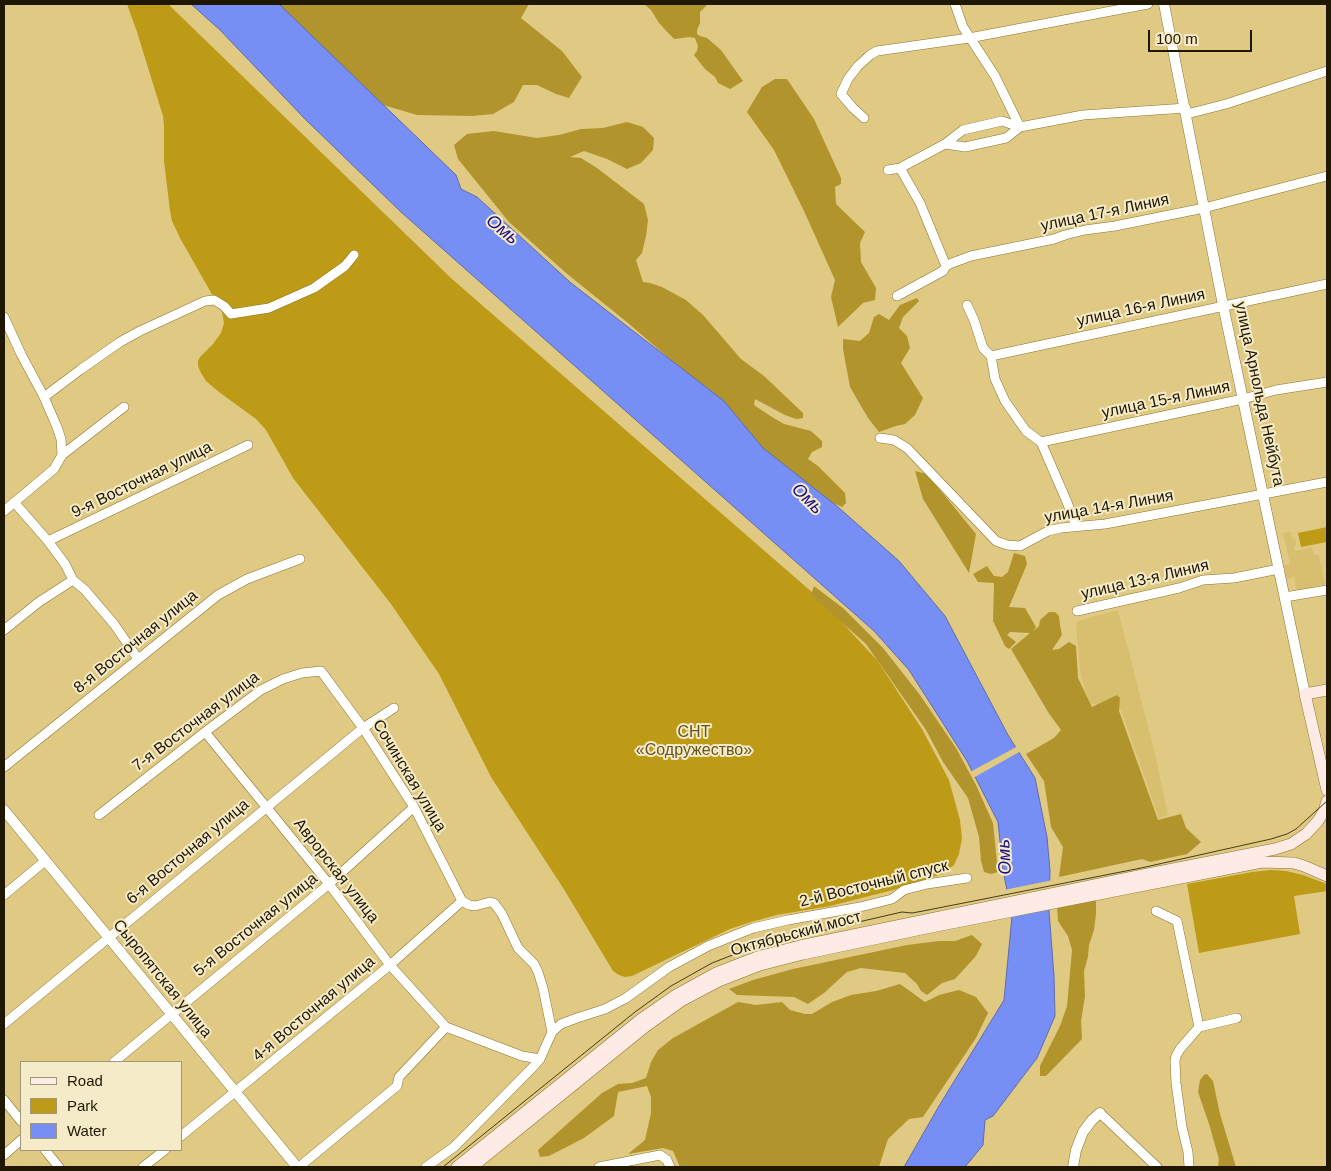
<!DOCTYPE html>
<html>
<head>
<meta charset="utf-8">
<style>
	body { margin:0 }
	#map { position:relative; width:1331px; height:1171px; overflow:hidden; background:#e0c982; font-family:Helvetica,sans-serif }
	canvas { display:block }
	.frame { position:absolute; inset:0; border:5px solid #201700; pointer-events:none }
	.legend { position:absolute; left:20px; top:1061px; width:162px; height:90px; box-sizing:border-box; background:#f6ebc8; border:1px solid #a09678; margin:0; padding:6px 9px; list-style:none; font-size:15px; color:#201700 }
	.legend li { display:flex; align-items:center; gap:10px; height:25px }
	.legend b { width:25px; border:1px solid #a09678 }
	.scale { position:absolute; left:1148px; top:30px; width:104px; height:22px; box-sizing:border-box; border:2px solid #201700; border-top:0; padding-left:6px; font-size:15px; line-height:18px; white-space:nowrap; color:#201700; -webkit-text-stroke:4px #f6ebc8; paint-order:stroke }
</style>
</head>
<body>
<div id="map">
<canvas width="1331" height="1171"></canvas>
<div class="frame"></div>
<ul class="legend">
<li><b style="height:6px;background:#ffebe6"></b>Road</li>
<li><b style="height:14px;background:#bd9b16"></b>Park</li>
<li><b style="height:14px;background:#778ff5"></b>Water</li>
</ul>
<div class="scale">100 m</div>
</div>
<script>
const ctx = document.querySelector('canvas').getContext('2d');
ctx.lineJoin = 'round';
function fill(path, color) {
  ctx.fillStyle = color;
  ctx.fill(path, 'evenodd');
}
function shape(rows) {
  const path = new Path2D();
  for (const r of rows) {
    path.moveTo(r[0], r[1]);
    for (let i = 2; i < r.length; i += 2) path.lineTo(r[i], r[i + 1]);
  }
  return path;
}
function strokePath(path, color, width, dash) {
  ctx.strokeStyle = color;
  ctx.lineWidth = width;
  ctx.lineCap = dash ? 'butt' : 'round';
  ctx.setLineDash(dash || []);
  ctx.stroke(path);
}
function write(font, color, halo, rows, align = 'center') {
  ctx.font = font + ' Helvetica,sans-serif';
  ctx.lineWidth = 4;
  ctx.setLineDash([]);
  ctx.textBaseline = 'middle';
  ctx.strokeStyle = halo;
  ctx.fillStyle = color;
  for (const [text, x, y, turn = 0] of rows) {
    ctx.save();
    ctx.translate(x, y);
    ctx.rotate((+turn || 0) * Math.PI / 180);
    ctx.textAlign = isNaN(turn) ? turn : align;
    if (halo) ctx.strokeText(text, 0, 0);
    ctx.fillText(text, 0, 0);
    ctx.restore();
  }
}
fill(shape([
	[1291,532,1292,539,1295,538,1296,545,1294,546,1295,551,1312,547,1314,555,1319,555,1325,584,1297,591,1294,577,1287,579,1284,566,1290,564,1283,533],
	[1118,610,1156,758,1168,815,1159,818,1121,710,1090,703,1081,677,1076,627,1078,621]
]), '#d8be6f');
fill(shape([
	[127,4,168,4,452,279,821,600,877,660,922,729,949,780,960,820,962,838,959,854,954,865,942,874,893,890,830,906,777,915,751,922,730,929,632,976,625,977,619,975,613,971,565,891,491,777,439,674,391,604,293,478,266,430,256,419,219,392,206,381,201,373,198,366,198,361,200,357,213,344,221,333,224,323,222,312,180,238,172,221,170,211,164,161,164,125,163,116,137,32],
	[1327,527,1327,542,1301,547,1298,533],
	[1271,870,1286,871,1303,875,1327,884,1327,891,1294,896,1300,934,1199,953,1187,884,1252,872]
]), '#bd9b16');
fill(shape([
	[269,4,529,4,521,18,562,51,582,77,569,98,556,94,537,85,523,85,514,102,493,114,472,116,417,115,366,100],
	[644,4,707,4,706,6,700,12,700,23,697,30,697,34,700,36,707,38,721,50,743,81,730,89,718,83,715,77,705,69,694,55,697,51,698,46,695,38,689,37,675,39,673,38,659,23,651,10],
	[775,79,787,79,814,119,841,178,841,184,835,187,836,204,865,232,860,243,861,262,876,288,875,300,863,303,838,327,831,297,835,280,804,211,774,150,747,112,762,87],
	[627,122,643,127,654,138,653,150,641,163,627,169,607,159,584,151,570,157,581,158,597,168,644,204,648,220,646,236,642,253,636,260,643,282,650,283,662,287,686,300,703,315,741,359,764,376,803,413,803,418,796,419,785,415,755,399,754,405,772,417,784,424,811,431,822,441,822,447,812,452,808,459,818,466,845,493,846,503,842,507,822,498,763,453,701,386,628,323,566,273,509,222,458,159,454,145,467,134,494,131,537,138,559,135,581,129,603,128],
	[917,298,919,301,903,317,899,328,907,336,910,348,901,363,923,398,915,415,905,424,896,426,879,432,868,418,850,387,843,349,843,339,860,341,869,333,874,317,879,314,889,320,900,305],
	[915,471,927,474,976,534,969,573,923,499],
	[1014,553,1025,556,1027,564,1009,607,1025,608,1036,627,1033,631,1039,626,1040,620,1049,612,1055,612,1059,616,1060,625,1062,635,1052,650,1059,649,1069,642,1076,646,1078,678,1092,707,1117,695,1120,698,1119,711,1158,820,1181,814,1186,828,1201,842,1187,854,1150,862,1142,859,1059,877,1063,847,1051,827,1044,781,1026,754,1054,738,1061,730,1048,712,1011,649,1030,633,1010,632,1007,635,1016,642,1009,649,1005,646,993,621,994,583,978,582,973,574,987,566,994,576,1002,577,1008,572],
	[814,586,843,608,883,648,920,695,956,748,976,785,993,823,998,872,991,874,984,872,981,861,979,837,968,798,943,762,926,730,866,644,811,595],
	[1096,899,1096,914,1094,930,1089,945,1088,957,1084,971,1085,996,1081,1021,1082,1039,1046,1076,1040,1076,1040,1066,1060,1026,1067,1006,1072,950,1068,936,1058,921,1057,906],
	[972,935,982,944,976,956,955,979,942,983,927,995,921,991,917,984,905,973,861,968,847,972,824,993,808,1004,794,997,737,995,729,989,753,980,793,969,907,945,939,941,955,941],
	[900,984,925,1002,939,995,959,990,976,997,988,1013,976,1038,923,1117,909,1119,888,1139,879,1167,680,1167,673,1151,663,1148,628,1154,645,1140,651,1113,651,1097,647,1086,618,1092,614,1116,584,1138,549,1156,540,1157,538,1150,602,1093,618,1084,632,1083,646,1078,651,1062,658,1050,673,1038,738,1002,756,1005,782,1002,790,1010,805,1014,812,1014,832,1002,851,995,876,991],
	[1207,1074,1213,1081,1220,1114,1236,1167,1218,1167,1219,1159,1209,1124,1198,1092,1200,1080,1204,1075]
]), '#b2942c');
const water = shape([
	[191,4,279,4,456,175,461,189,477,197,571,283,724,401,763,448,838,507,899,561,945,616,1008,735,1035,778,1047,837,1050,871,1049,911,1054,976,1055,1016,1037,1058,993,1116,985,1120,983,1145,965,1167,904,1167,939,1106,1004,1000,1012,916,1003,870,998,822,967,761,909,670,874,631,401,212,305,119,220,30,191,4]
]);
fill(water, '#778ff5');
strokePath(water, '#5d6bac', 1);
fill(shape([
	[1018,746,1021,751,973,778,970,772],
	[1053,880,1052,907,1009,915,1004,890]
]), '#e0c982');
const minor = shape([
	[955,4,963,27,995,76,1020,127],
	[1187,114,1226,104,1327,71],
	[864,118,853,108,841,94,848,79,858,66,870,55,877,51,969,38,1148,4],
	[945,144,963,130,1002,121,1020,127],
	[900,168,920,203,946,266],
	[888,170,900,168,945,144,965,147,1006,138,1020,127,1083,115,1186,108],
	[897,296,943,271,946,266,952,263,971,256,1054,239,1065,235,1085,230,1115,226,1204,208,1327,176],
	[967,305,974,320,983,348,991,356,995,379,1005,401,1026,431,1041,442,1067,502,1076,526],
	[4,317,21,354,44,397,57,427,61,439,62,455],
	[991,356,1327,284],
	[44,397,80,370,120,342,140,331,205,301,214,300,224,306,231,314,269,308,314,288,345,266,354,255],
	[880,438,894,440,907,448,996,541,1007,545,1020,546,1048,531,1061,528,1105,524,1327,482],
	[1041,442,1243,399,1276,390,1327,382],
	[14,502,48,541,65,564,73,580,85,590,114,624,138,659],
	[4,511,54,469,62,455,124,407],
	[48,541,248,445],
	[1285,597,1327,590],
	[1077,611,1179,588,1203,580,1234,578,1279,569],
	[4,630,39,602,73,580],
	[205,732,329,884,390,965,446,1027,522,1056,540,1059],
	[4,767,218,595,247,579,300,559],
	[99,815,205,732,261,690,283,679,302,673,321,671,363,728,414,807,462,901],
	[4,895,45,861],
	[462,901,469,905,475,906,490,902,494,903,502,914,518,948,534,964,538,972,543,988,552,1032],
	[1156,911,1177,921,1199,1027],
	[4,1024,363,728,394,708],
	[114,1062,329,884,414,807],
	[4,1100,21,1121],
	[1100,1113,1157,1167],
	[181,1136,390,965,462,901],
	[45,1150,59,1167],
	[4,1155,21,1140],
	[143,1167,165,1150],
	[299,1167,397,1086,399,1077,446,1027],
	[426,1167,454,1147,533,1067,540,1059,552,1032,561,1024,577,1018,605,1009,626,998,669,967,708,946,753,928,788,920,860,907,892,899,904,890,927,884,967,878],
	[599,1167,660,1155,667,1160,670,1167],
	[1189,1167,1188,1152,1182,1127,1176,1083,1175,1061,1176,1056,1180,1049,1199,1027,1237,1018]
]);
const tertiary = shape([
	[1164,4,1223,305,1305,694],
	[4,810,297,1167],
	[1073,1167,1076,1150,1083,1132,1092,1120,1100,1113]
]);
const secondary = shape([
	[1327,690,1305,694,1327,790],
	[457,1167,640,1020,676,995,716,973,757,957,800,946,1143,875,1275,849,1291,844,1306,834,1318,821,1324,811,1327,801],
	[472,1167,646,1026,681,1001,719,981,760,965,803,954,926,928,1262,862,1294,863,1304,866,1327,876]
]);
strokePath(minor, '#8a742d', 10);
strokePath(tertiary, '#8a742d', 11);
strokePath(secondary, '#8a742d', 12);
strokePath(minor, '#fff', 9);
strokePath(tertiary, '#fff', 10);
strokePath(secondary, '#ffebe6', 11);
strokePath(shape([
	[443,1167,635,1012,671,986,712,963,753,947,797,935,832,929,841,926,902,912,912,913,923,911,1141,868,1271,839,1287,834,1296,829,1327,801]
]), '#473b1a', 1);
write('16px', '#201700', '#f6ebc8', [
	["улица 17-я Линия",1105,213,-12],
	["улица 16-я Линия",1141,308,-12],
	["улица Арнольда Нейбута",1259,394,78],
	["улица 15-я Линия",1166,400,-12],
	["9-я Восточная улица",142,480,-26],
	["улица 14-я Линия",1109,507,-10],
	["улица 13-я Линия",1145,580,-13],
	["8-я Восточная улица",136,642,-39],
	["7-я Восточная улица",196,722,-37],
	["Сочинская улица",409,776,59],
	["6-я Восточная улица",188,852,-40],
	["Аврорская улица",336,871,52],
	["2-й Восточный спуск",874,884,-14],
	["5-я Восточная улица",256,925,-39],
	["Октябрьский мост",796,934,-15],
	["Сыропятская улица",162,979,51],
	["4-я Восточная улица",314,1009,-40]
]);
write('16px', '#655420', '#f6ebc8', [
	["СНТ",694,733],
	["«Содружество»",694,751]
]);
write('italic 18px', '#1b0e89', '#f6ebc8', [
	["Омь",502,230,39],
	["Омь",807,499,44],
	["Омь",1005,857,-93]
]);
</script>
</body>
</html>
